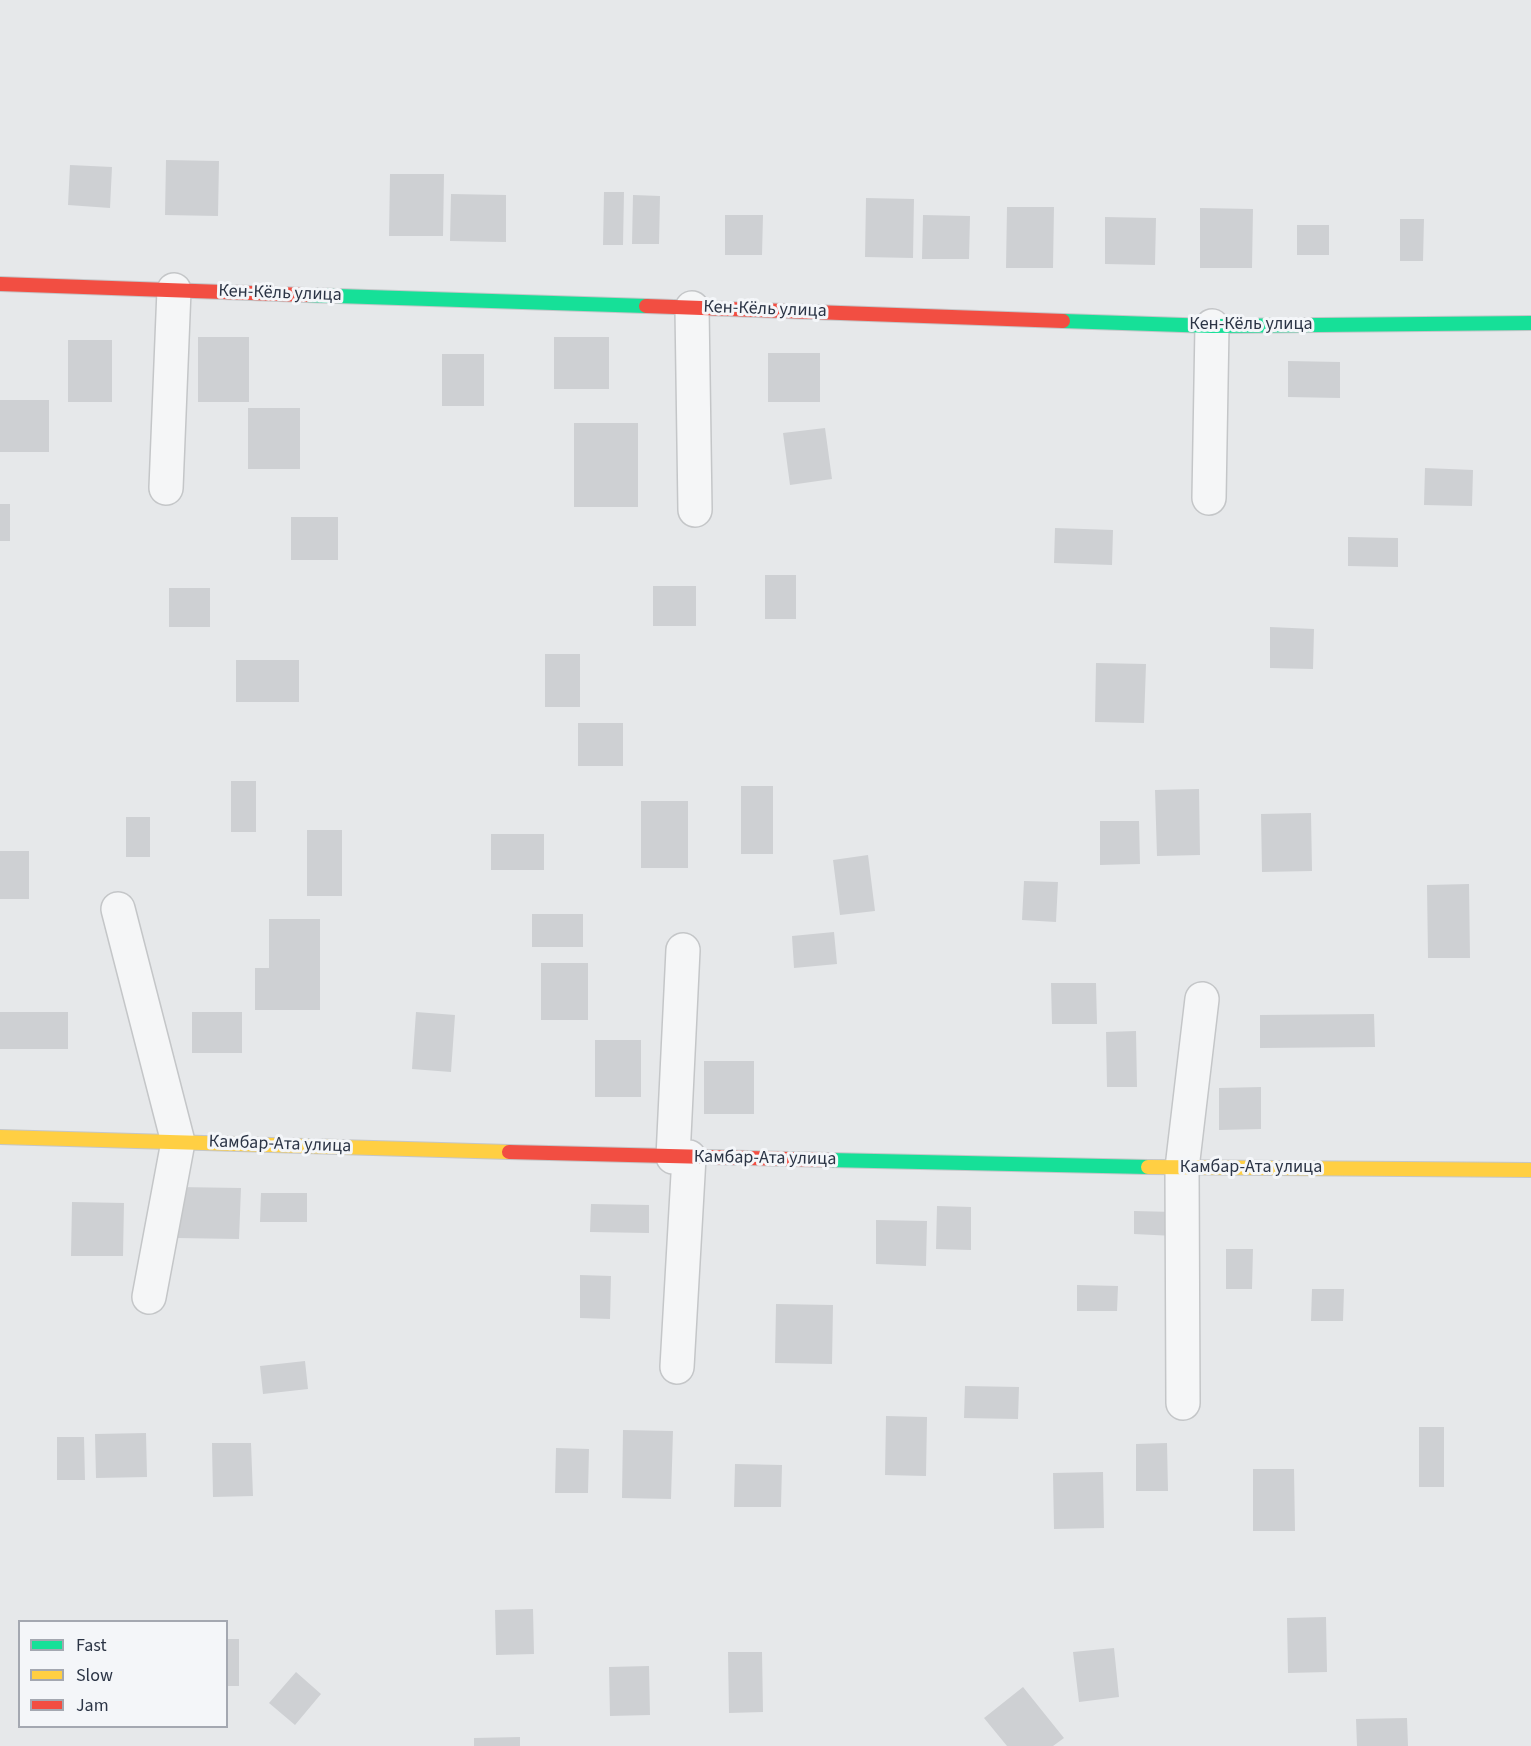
<!DOCTYPE html>
<html>
<head>
<meta charset="utf-8">
<style>
	body { margin:0 }
	#map { position:relative; width:1531px; height:1746px; overflow:hidden; background:#e6e8ea; font-family:"Source Sans 3",sans-serif }
	canvas { display:block }
	.legend { position:absolute; left:18px; top:1620px; width:210px; height:108px; box-sizing:border-box; background:#f4f6f9; border:2px solid #a4a8b1; margin:0; padding:8px 10px; list-style:none; font-size:18px; color:#2b3445 }
	.legend li { display:flex; align-items:center; gap:12px; height:30px }
	.legend b { width:30px; border:2px solid #a4a8b1 }
</style>
</head>
<body>
<div id="map">
<canvas width="1531" height="1746"></canvas>
<ul class="legend">
<li><b style="height:8px;background:#16e098"></b>Fast</li>
<li><b style="height:8px;background:#ffcf43"></b>Slow</li>
<li><b style="height:8px;background:#f24e42"></b>Jam</li>
</ul>
</div>
<script>
const ctx = document.querySelector('canvas').getContext('2d');
ctx.lineJoin = 'round';
function fill(path, color) {
  ctx.fillStyle = color;
  ctx.fill(path, 'evenodd');
}
function shape(rows) {
  const path = new Path2D();
  for (const r of rows) {
    path.moveTo(r[0], r[1]);
    for (let i = 2; i < r.length; i += 2) path.lineTo(r[i], r[i + 1]);
  }
  return path;
}
function strokePath(path, color, width, dash) {
  ctx.strokeStyle = color;
  ctx.lineWidth = width;
  ctx.lineCap = dash ? 'butt' : 'round';
  ctx.setLineDash(dash || []);
  ctx.stroke(path);
}
function write(font, color, halo, rows, align = 'center') {
  ctx.font = font + ' "Source Sans 3",sans-serif';
  ctx.lineWidth = 6;
  ctx.setLineDash([]);
  ctx.textBaseline = 'middle';
  ctx.strokeStyle = halo;
  ctx.fillStyle = color;
  for (const [text, x, y, turn = 0] of rows) {
    ctx.save();
    ctx.translate(x, y);
    ctx.rotate((+turn || 0) * Math.PI / 180);
    ctx.textAlign = isNaN(turn) ? turn : align;
    if (halo) ctx.strokeText(text, 0, 0);
    ctx.fillText(text, 0, 0);
    ctx.restore();
  }
}
fill(shape([
	[166,160,219,161,218,216,165,215],
	[70,165,112,167,110,208,68,205],
	[390,174,444,174,443,236,389,236],
	[604,192,624,192,623,245,603,245],
	[451,194,506,195,506,242,450,241],
	[633,195,660,196,659,244,632,244],
	[866,198,914,199,913,258,865,257],
	[1007,207,1054,207,1053,268,1006,268],
	[1200,208,1253,209,1252,268,1200,268],
	[725,215,763,215,762,255,725,255],
	[923,215,970,216,969,259,922,259],
	[1105,217,1156,218,1155,265,1105,264],
	[1400,219,1424,219,1423,261,1400,261],
	[1297,225,1329,225,1329,255,1297,255],
	[198,337,249,337,249,402,198,402],
	[554,337,609,337,609,389,554,389],
	[68,340,112,340,112,402,68,402],
	[768,353,820,353,820,402,768,402],
	[442,354,484,354,484,406,442,406],
	[1288,361,1340,362,1340,398,1288,397],
	[0,400,49,400,49,452,0,452],
	[248,408,300,408,300,469,248,469],
	[574,423,638,423,638,507,574,507],
	[825,428,832,479,790,485,783,433],
	[1425,468,1473,470,1472,506,1424,505],
	[0,504,10,504,10,541,0,541],
	[291,517,338,517,338,560,291,560],
	[1055,528,1113,530,1112,565,1054,563],
	[1348,537,1398,538,1398,567,1348,566],
	[765,575,796,575,796,619,765,619],
	[653,586,696,586,696,626,653,626],
	[169,588,210,588,210,627,169,627],
	[1270,627,1314,629,1313,669,1270,668],
	[545,654,580,654,580,707,545,707],
	[236,660,299,660,299,702,236,702],
	[1096,663,1146,664,1144,723,1095,722],
	[578,723,623,723,623,766,578,766],
	[231,781,256,781,256,832,231,832],
	[741,786,773,786,773,854,741,854],
	[1199,789,1200,855,1157,856,1155,790],
	[641,801,688,801,688,868,641,868],
	[1311,813,1312,871,1262,872,1261,814],
	[126,817,150,817,150,857,126,857],
	[1100,821,1139,821,1140,864,1100,865],
	[307,830,342,830,342,896,307,896],
	[491,834,544,834,544,870,491,870],
	[0,851,29,851,29,899,0,899],
	[868,855,875,911,840,915,833,860],
	[1024,881,1058,882,1056,922,1022,920],
	[1469,884,1470,958,1428,958,1427,885],
	[532,914,583,914,583,947,532,947],
	[269,919,320,919,320,1010,255,1010,255,968,269,968],
	[834,932,837,964,794,968,792,936],
	[541,963,588,963,588,1020,541,1020],
	[1051,983,1096,983,1097,1024,1052,1024],
	[0,1012,68,1012,68,1049,0,1049],
	[192,1012,242,1012,242,1053,192,1053],
	[416,1012,455,1015,451,1072,412,1069],
	[1374,1014,1375,1047,1260,1048,1260,1015],
	[1136,1031,1137,1087,1107,1087,1106,1032],
	[595,1040,641,1040,641,1097,595,1097],
	[704,1061,754,1061,754,1114,704,1114],
	[1261,1087,1261,1129,1219,1130,1219,1088],
	[178,1187,241,1188,239,1239,177,1238],
	[261,1193,307,1193,307,1222,260,1222],
	[72,1202,124,1203,123,1256,71,1256],
	[591,1204,649,1205,649,1233,590,1232],
	[937,1206,971,1207,971,1250,936,1249],
	[1134,1211,1174,1212,1174,1236,1134,1234],
	[876,1220,927,1221,926,1266,876,1264],
	[1226,1249,1253,1249,1252,1289,1226,1289],
	[580,1275,611,1276,610,1319,580,1318],
	[1077,1285,1118,1286,1117,1311,1077,1311],
	[1312,1289,1344,1289,1343,1321,1311,1321],
	[776,1304,833,1305,832,1364,775,1363],
	[305,1361,308,1389,263,1394,260,1366],
	[965,1386,1019,1387,1018,1419,964,1418],
	[886,1416,927,1417,926,1476,885,1475],
	[1419,1427,1444,1427,1444,1487,1419,1487],
	[623,1430,673,1431,671,1499,622,1498],
	[146,1433,147,1477,96,1478,95,1434],
	[57,1437,84,1437,85,1480,57,1480],
	[212,1443,251,1443,253,1496,213,1497],
	[1167,1443,1168,1491,1136,1491,1136,1444],
	[556,1448,589,1449,588,1493,555,1493],
	[735,1464,782,1465,781,1507,734,1507],
	[1253,1469,1294,1469,1295,1531,1253,1531],
	[1103,1472,1104,1528,1054,1529,1053,1473],
	[533,1609,534,1654,496,1655,495,1610],
	[1326,1617,1327,1672,1288,1673,1287,1618],
	[226,1639,239,1639,239,1686,226,1686],
	[1114,1648,1119,1697,1079,1702,1073,1652],
	[728,1652,762,1652,763,1712,729,1713],
	[649,1666,650,1715,610,1716,609,1667],
	[296,1672,321,1694,295,1725,269,1703],
	[1023,1687,1064,1738,1053,1746,1007,1746,984,1718],
	[1407,1718,1408,1746,1357,1746,1356,1719],
	[520,1737,520,1746,474,1746,474,1738]
]), '#ced0d3');
const street = shape([
	[692,308,695,510],
	[166,488,174,290],
	[1209,498,1212,326],
	[118,909,178,1142,149,1297],
	[673,1157,683,950],
	[677,1367,689,1157],
	[1183,1403,1182,1168,1202,999]
]);
const fast = shape([
	[306,295,646,306],
	[1063,321,1212,326,1531,323],
	[829,1160,1148,1167]
]);
const slow = shape([
	[0,1137,509,1152],
	[1148,1167,1531,1170]
]);
const jam = shape([
	[0,284,306,295],
	[646,306,1063,321],
	[509,1152,829,1160]
]);
strokePath(street, '#c4c6c8', 36);
strokePath(fast, '#c4c6c8', 16);
strokePath(slow, '#c4c6c8', 16);
strokePath(jam, '#c4c6c8', 16);
strokePath(street, '#f5f6f7', 33);
strokePath(fast, '#16e098', 14);
strokePath(slow, '#ffcf43', 14);
strokePath(jam, '#f24e42', 14);
write('18px', '#2b3445', '#f4f6f9', [
	["Кен-Кёль улица",280,294,2],
	["Кен-Кёль улица",765,310,2],
	["Кен-Кёль улица",1251,325],
	["Камбар-Ата улица",280,1145,2],
	["Камбар-Ата улица",765,1159,1],
	["Камбар-Ата улица",1251,1168]
]);
</script>
</body>
</html>
